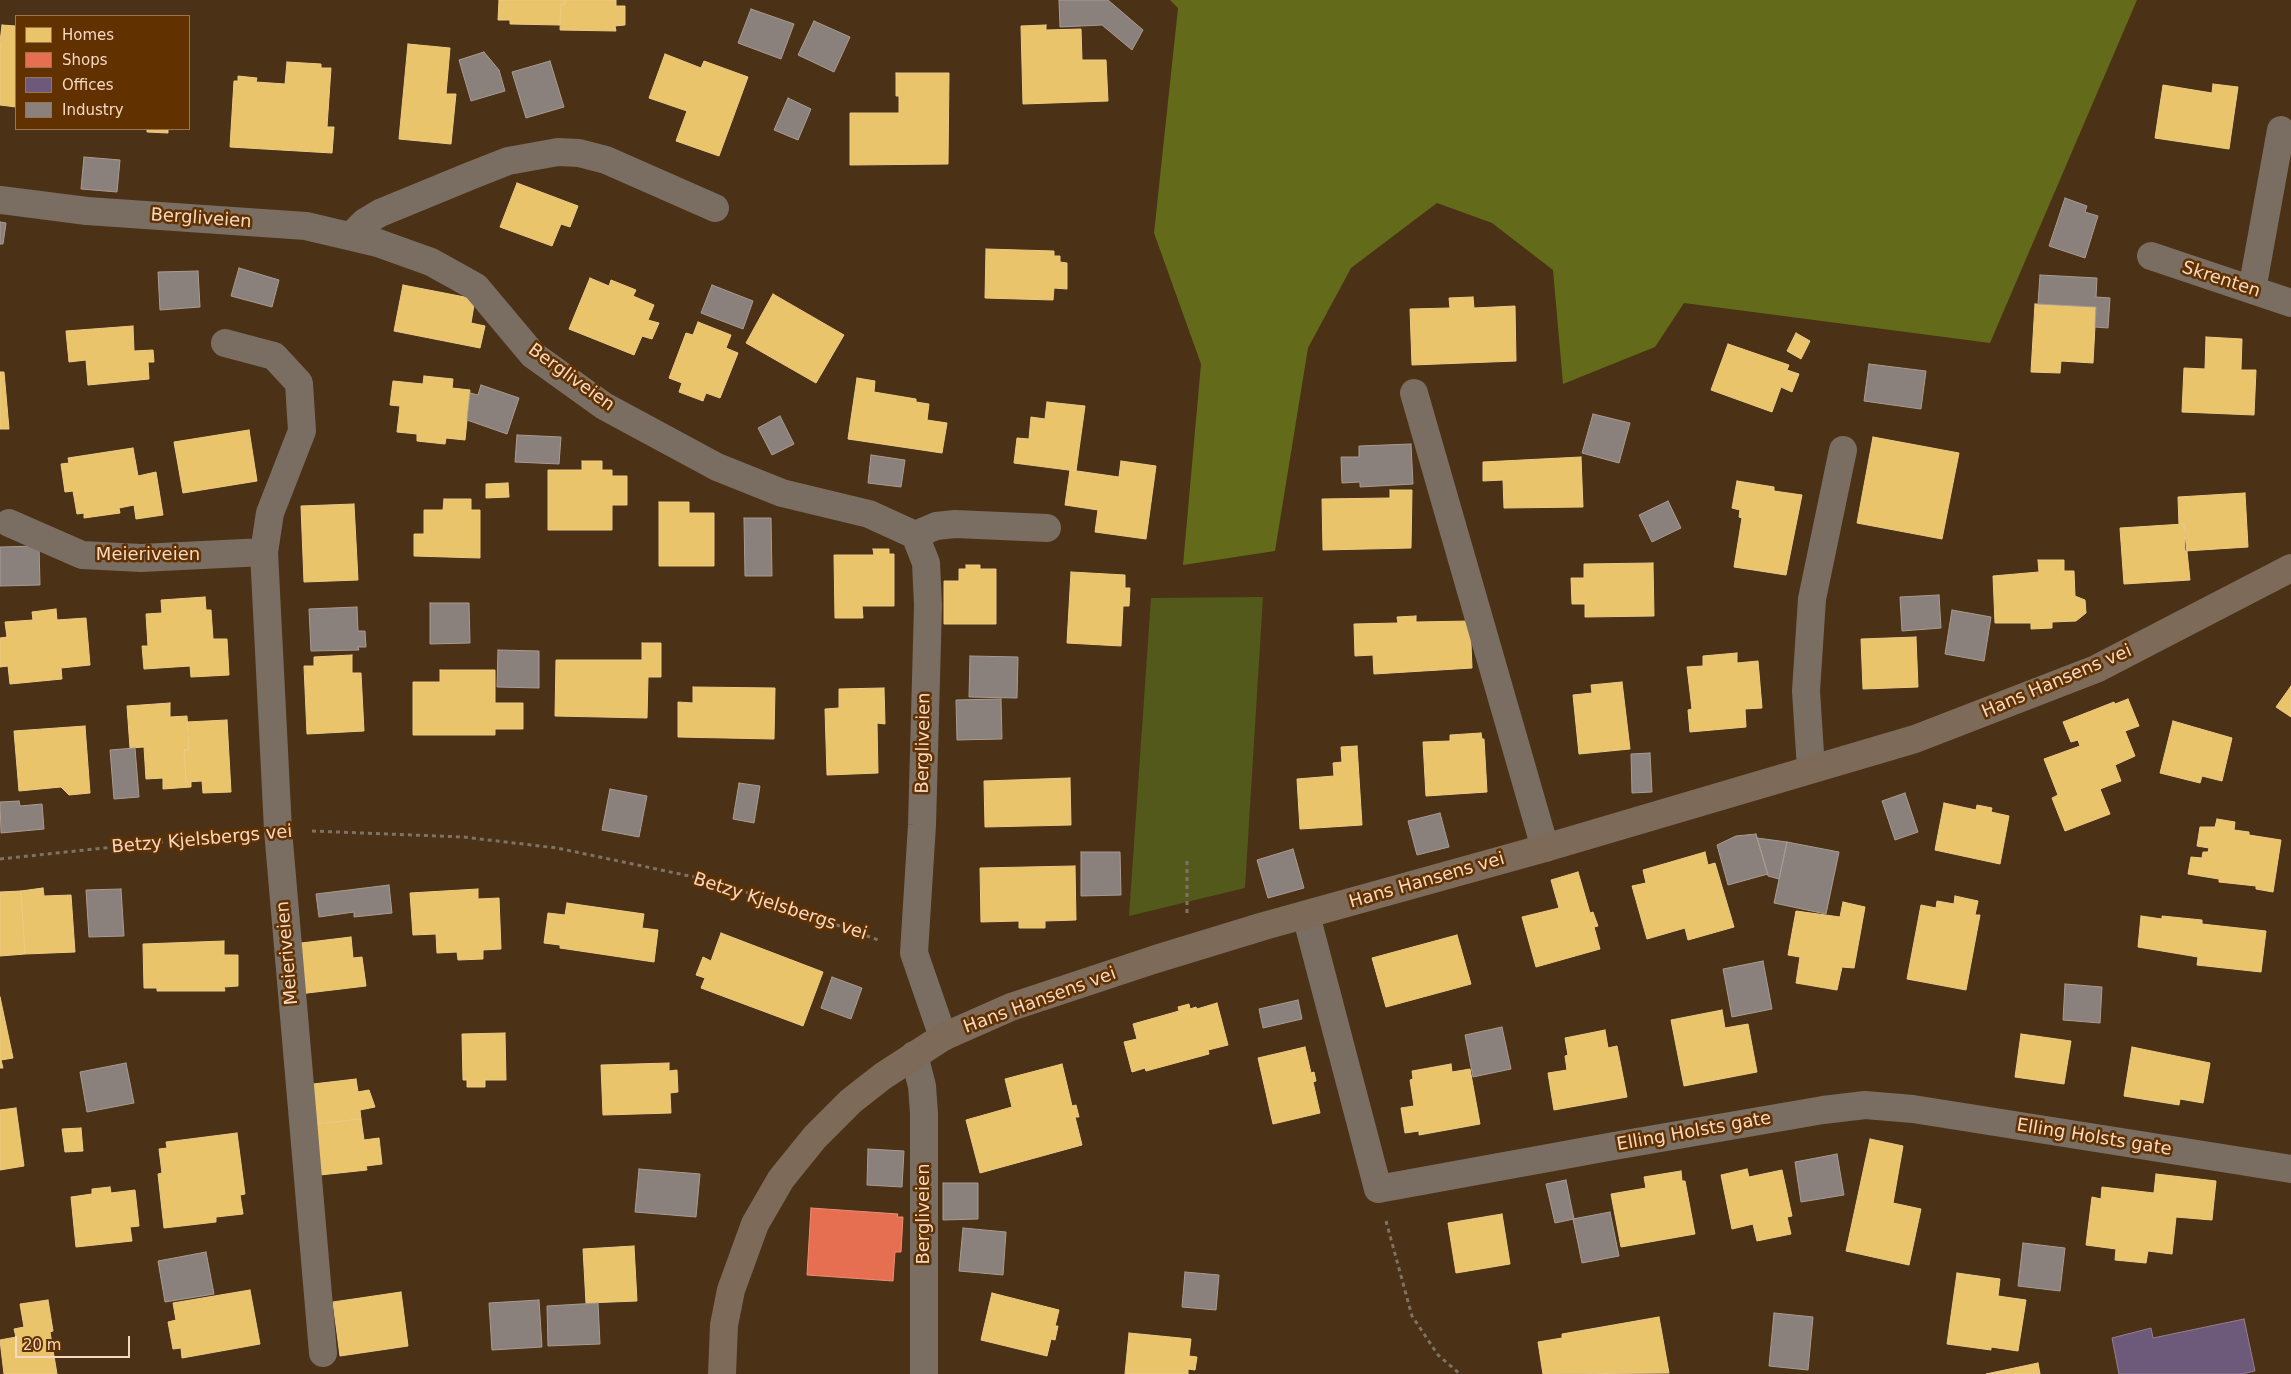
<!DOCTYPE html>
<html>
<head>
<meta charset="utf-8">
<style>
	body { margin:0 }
	#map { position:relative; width:2291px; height:1374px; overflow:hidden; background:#4b3116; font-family:"DejaVu Sans",sans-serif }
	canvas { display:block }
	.legend { position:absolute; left:15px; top:15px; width:175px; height:115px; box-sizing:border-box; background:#613100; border:1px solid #9d744e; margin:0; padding:6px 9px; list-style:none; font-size:15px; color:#f6d8c3 }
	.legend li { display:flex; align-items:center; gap:10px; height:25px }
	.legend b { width:25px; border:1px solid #9d744e }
	.scale { position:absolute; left:15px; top:1336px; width:115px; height:22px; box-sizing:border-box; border:2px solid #f6d8c3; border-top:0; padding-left:6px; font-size:15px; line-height:18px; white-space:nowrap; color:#f6d8c3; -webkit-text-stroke:4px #613100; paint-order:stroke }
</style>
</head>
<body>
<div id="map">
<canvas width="2291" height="1374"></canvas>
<ul class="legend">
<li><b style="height:14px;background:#e9c46a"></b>Homes</li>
<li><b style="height:14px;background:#e76f51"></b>Shops</li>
<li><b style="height:14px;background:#6d597a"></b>Offices</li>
<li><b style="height:14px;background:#8a817c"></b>Industry</li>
</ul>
<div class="scale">20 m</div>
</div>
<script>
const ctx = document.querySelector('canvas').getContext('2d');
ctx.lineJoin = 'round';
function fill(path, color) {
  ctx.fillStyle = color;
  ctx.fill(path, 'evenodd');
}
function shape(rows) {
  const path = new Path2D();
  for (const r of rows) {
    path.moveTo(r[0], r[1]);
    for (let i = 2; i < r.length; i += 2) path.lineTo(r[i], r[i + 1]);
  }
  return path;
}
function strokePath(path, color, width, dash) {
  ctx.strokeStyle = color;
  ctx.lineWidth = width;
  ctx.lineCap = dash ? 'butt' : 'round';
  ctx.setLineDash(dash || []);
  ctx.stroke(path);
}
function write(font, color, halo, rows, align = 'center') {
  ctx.font = font + ' "DejaVu Sans",sans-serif';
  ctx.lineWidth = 5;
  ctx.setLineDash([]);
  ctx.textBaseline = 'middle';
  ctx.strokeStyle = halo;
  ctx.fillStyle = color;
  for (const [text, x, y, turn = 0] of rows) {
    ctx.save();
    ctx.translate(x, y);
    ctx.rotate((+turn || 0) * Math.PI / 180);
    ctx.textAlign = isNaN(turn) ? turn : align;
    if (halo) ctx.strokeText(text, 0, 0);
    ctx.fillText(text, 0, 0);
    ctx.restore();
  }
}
fill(shape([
	[1263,597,1245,888,1129,916,1151,598]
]), '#53581b');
fill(shape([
	[1170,0,2137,0,1990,343,1684,303,1655,347,1563,384,1553,270,1492,223,1437,203,1351,268,1308,348,1275,551,1183,565,1201,364,1154,233,1178,8]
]), '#636a19');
const homes = shape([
	[499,0,565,0,565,4,561,4,560,25,510,24,510,20,498,20,499,0],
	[565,0,616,0,616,6,625,6,625,25,615,26,616,31,560,30,561,4,565,4,565,0],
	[2,25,16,26,16,107,0,105,0,42,2,25],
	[1046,25,1046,30,1081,29,1082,60,1106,60,1108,101,1023,104,1021,26,1046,25],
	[408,44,450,48,446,94,456,94,451,144,399,139,408,44],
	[665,54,701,68,704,61,748,77,719,156,676,141,687,111,649,98,665,54],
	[287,62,321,64,321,68,331,68,327,127,334,127,332,153,230,147,234,81,238,81,238,76,257,78,256,82,285,84,287,62],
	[896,73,949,73,948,164,850,165,850,113,899,113,899,96,896,96,896,73],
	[2213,84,2238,87,2229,149,2155,138,2163,85,2212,93,2213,84],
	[147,129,168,129,168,133,147,132,147,129],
	[517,183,578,206,570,227,561,224,552,246,500,227,517,183],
	[986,249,1054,251,1054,256,1060,256,1060,262,1067,263,1067,289,1054,288,1053,300,985,298,986,249],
	[590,278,609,286,611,280,636,290,633,296,654,305,648,320,659,323,652,339,642,336,634,355,569,329,590,278],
	[403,285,475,299,471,323,485,326,480,348,394,331,403,285],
	[773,294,844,335,816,383,746,343,773,294],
	[1473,297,1474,308,1515,306,1516,361,1412,365,1410,309,1450,308,1449,298,1473,297],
	[2035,304,2096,307,2093,363,2061,361,2060,373,2031,372,2035,304],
	[698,322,731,335,726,348,738,353,720,398,706,393,703,401,679,392,682,383,669,378,686,333,693,335,698,322],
	[133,326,134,351,153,350,154,362,148,362,149,379,88,385,86,360,69,362,66,331,133,326],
	[1796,333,1810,341,1801,359,1787,351,1796,333],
	[2206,337,2242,339,2241,370,2256,370,2254,415,2182,412,2184,368,2205,369,2206,337],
	[1728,344,1789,365,1787,370,1799,374,1792,392,1781,387,1772,412,1711,390,1728,344],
	[0,372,4,372,9,429,0,429,0,372],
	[424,376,453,379,452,388,470,390,465,440,446,438,445,444,417,441,417,434,397,432,400,406,390,405,393,381,423,384,424,376],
	[857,378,875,381,874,392,916,399,916,402,929,404,927,420,947,423,942,453,848,439,857,378],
	[1047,402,1085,406,1076,471,1014,463,1017,438,1029,439,1031,417,1045,419,1047,402],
	[249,430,257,481,183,493,174,442,249,430],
	[1873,437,1959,453,1942,539,1857,523,1873,437],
	[133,448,138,476,156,472,163,515,136,519,134,505,119,508,120,513,84,518,84,513,77,514,73,491,65,492,61,464,69,463,68,458,133,448],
	[1581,457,1583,507,1504,508,1503,480,1483,481,1483,462,1581,457],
	[582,461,602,461,602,470,612,470,612,476,627,476,627,505,612,505,612,530,548,530,548,470,582,470,582,461],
	[1121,461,1156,466,1146,539,1095,532,1098,510,1065,505,1070,470,1119,477,1121,461],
	[1737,481,1774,487,1774,491,1802,495,1786,575,1734,567,1742,518,1739,517,1740,510,1732,508,1737,481],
	[508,483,509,497,486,498,486,484,508,483],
	[1390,490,1412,490,1411,548,1323,550,1322,499,1390,498,1390,490],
	[2245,493,2248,547,2185,551,2184,524,2179,525,2178,497,2245,493],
	[444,499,471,499,471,510,480,510,480,558,414,556,414,534,424,534,424,510,443,510,444,499],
	[659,502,689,502,689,513,714,513,714,566,659,566,659,502],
	[354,504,358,580,304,582,301,506,354,504],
	[2184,524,2190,580,2124,584,2120,528,2184,524],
	[873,549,889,549,889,554,894,554,894,606,862,606,863,618,835,618,834,555,874,555,873,549],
	[2038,560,2064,560,2064,571,2074,571,2075,596,2085,600,2086,613,2076,621,2052,622,2052,628,2031,629,2031,623,1995,623,1993,576,2039,572,2038,560],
	[1653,563,1654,616,1585,617,1585,604,1572,604,1571,578,1584,578,1584,564,1653,563],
	[966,565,980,565,980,569,996,569,996,624,944,624,944,581,959,581,959,569,966,569,966,565],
	[1071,572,1125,575,1125,588,1130,588,1129,606,1123,606,1121,646,1067,643,1071,572],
	[205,597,206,610,211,610,213,639,227,639,229,675,191,677,190,666,144,669,142,646,148,646,146,614,162,613,161,600,205,597],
	[56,609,57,620,86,618,90,665,61,668,62,679,10,684,8,666,0,667,0,638,7,637,5,622,33,620,32,612,56,609],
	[1416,616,1416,622,1470,621,1472,668,1374,674,1373,655,1355,656,1354,624,1398,623,1397,617,1416,616],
	[1916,637,1918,687,1863,689,1861,639,1916,637],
	[642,643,661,643,661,677,648,677,647,718,555,716,556,660,642,660,642,643],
	[1737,653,1737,663,1758,661,1762,708,1745,709,1746,727,1690,732,1688,710,1692,709,1687,667,1703,666,1703,656,1737,653],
	[352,655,352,673,361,673,364,731,307,734,304,666,314,666,314,657,352,655],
	[440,670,495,670,495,703,523,703,523,729,495,729,495,735,413,735,413,682,440,682,440,670],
	[1622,682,1630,749,1579,754,1573,695,1592,693,1591,685,1622,682],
	[2291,686,2291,717,2276,707,2291,686],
	[693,687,775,688,774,739,678,737,678,702,693,703,693,687],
	[884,688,885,724,877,723,878,773,827,775,825,709,839,708,839,689,884,688],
	[2128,699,2139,726,2125,731,2135,756,2115,765,2121,781,2100,789,2110,814,2065,831,2052,798,2058,795,2044,759,2080,746,2078,740,2071,742,2063,722,2114,702,2115,704,2128,699],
	[170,703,170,717,187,716,189,750,184,750,186,782,191,782,191,787,163,789,163,778,146,779,144,747,130,748,127,706,170,703],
	[227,720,231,792,203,793,202,781,186,782,184,750,189,750,187,722,227,720],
	[2173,721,2232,738,2222,781,2202,776,2200,783,2160,773,2173,721],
	[85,726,90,793,69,795,61,787,19,791,14,731,85,726],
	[1481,733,1482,739,1484,739,1487,792,1426,796,1423,742,1450,741,1450,735,1481,733],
	[1357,746,1362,825,1300,829,1297,779,1334,776,1333,763,1342,762,1341,747,1357,746],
	[1070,778,1071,825,985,827,984,781,1070,778],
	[1944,803,1976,810,1977,805,1992,808,1991,812,2009,816,2000,864,1935,850,1944,803],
	[2217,819,2235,822,2234,830,2249,832,2249,835,2281,840,2273,892,2256,889,2256,886,2219,882,2219,879,2188,874,2191,857,2202,858,2203,852,2208,852,2209,848,2197,846,2200,827,2215,827,2217,819],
	[1705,852,1708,865,1715,863,1734,927,1688,940,1685,928,1647,939,1632,886,1646,883,1643,870,1705,852],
	[1075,866,1076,920,1045,921,1045,928,1019,928,1019,921,981,922,980,868,1075,866],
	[1578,872,1590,913,1593,912,1598,926,1594,927,1600,949,1536,967,1522,917,1559,908,1551,880,1578,872],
	[43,888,44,896,71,895,75,952,25,954,21,891,43,888],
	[478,889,478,899,499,898,501,949,483,950,483,959,458,960,457,952,437,953,436,934,413,935,410,893,478,889],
	[21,891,25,954,0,956,0,892,21,891],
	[1955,896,1978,901,1975,915,1980,915,1966,990,1907,979,1921,905,1936,908,1937,901,1954,904,1955,896],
	[1843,902,1865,907,1854,968,1842,967,1837,990,1796,983,1800,957,1788,955,1796,911,1840,917,1843,902],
	[567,903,644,914,642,928,658,930,654,962,560,948,560,945,544,943,548,913,565,915,567,903],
	[2141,916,2162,919,2162,916,2202,920,2202,924,2266,931,2261,972,2197,965,2198,957,2138,947,2141,916],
	[721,933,823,972,803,1026,701,988,705,978,696,975,703,957,711,961,721,933],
	[1457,935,1471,984,1386,1007,1372,958,1457,935],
	[351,937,353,958,362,957,366,986,299,994,293,944,351,937],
	[224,941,224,955,238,955,238,986,224,987,225,991,157,991,157,988,144,988,143,944,224,941],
	[0,997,13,1058,1,1060,3,1068,0,1068,0,997],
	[1217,1003,1228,1045,1208,1050,1209,1054,1146,1071,1145,1068,1132,1072,1124,1042,1137,1039,1133,1024,1179,1011,1178,1007,1189,1004,1190,1009,1196,1007,1197,1009,1217,1003],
	[1722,1010,1725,1028,1748,1024,1757,1072,1684,1086,1671,1020,1722,1010],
	[1605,1030,1608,1048,1617,1046,1627,1097,1554,1110,1548,1073,1567,1070,1565,1056,1568,1055,1565,1038,1605,1030],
	[505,1033,506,1080,485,1080,485,1087,467,1087,467,1080,463,1080,462,1034,505,1033],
	[2021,1034,2071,1041,2064,1084,2015,1077,2021,1034],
	[1305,1047,1311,1073,1314,1072,1316,1081,1313,1082,1320,1113,1273,1124,1258,1058,1305,1047],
	[2132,1047,2210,1063,2203,1103,2180,1099,2179,1105,2124,1096,2132,1047],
	[669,1063,669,1071,677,1070,678,1092,670,1093,671,1113,603,1115,601,1065,669,1063],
	[1062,1064,1072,1106,1076,1105,1079,1117,1075,1117,1082,1145,980,1173,966,1120,1012,1107,1005,1079,1062,1064],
	[1451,1064,1452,1072,1470,1069,1480,1124,1419,1135,1419,1131,1405,1133,1401,1108,1414,1106,1410,1080,1413,1079,1412,1071,1451,1064],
	[356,1079,358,1092,369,1090,375,1107,360,1110,361,1119,317,1124,313,1084,356,1079],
	[16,1108,24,1166,0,1170,0,1110,16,1108],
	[361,1119,364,1140,379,1138,382,1164,366,1166,367,1170,320,1175,314,1124,361,1119],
	[81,1128,83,1151,65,1152,62,1129,81,1128],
	[237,1133,245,1194,240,1195,243,1214,216,1217,216,1222,164,1228,158,1174,162,1173,159,1149,167,1148,166,1142,237,1133],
	[1870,1139,1903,1146,1893,1203,1921,1209,1909,1265,1846,1251,1870,1139],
	[1747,1169,1749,1177,1782,1170,1792,1216,1787,1217,1791,1234,1757,1241,1753,1224,1732,1229,1721,1175,1747,1169],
	[1681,1171,1682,1181,1685,1181,1695,1234,1621,1247,1611,1194,1646,1188,1644,1177,1681,1171],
	[2156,1174,2216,1181,2212,1220,2176,1217,2172,1254,2148,1251,2146,1263,2115,1260,2116,1249,2086,1245,2092,1197,2101,1199,2102,1187,2154,1193,2156,1174],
	[110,1187,111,1193,135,1190,139,1226,130,1227,132,1241,76,1247,71,1197,92,1194,92,1189,110,1187],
	[1502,1214,1510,1264,1456,1273,1448,1223,1502,1214],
	[634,1246,637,1301,586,1303,583,1249,634,1246],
	[1957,1273,2000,1279,1998,1296,2026,1300,2018,1351,1991,1347,1991,1350,1947,1344,1957,1273],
	[250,1290,260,1344,182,1358,181,1348,173,1349,168,1322,176,1320,173,1303,250,1290],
	[401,1292,408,1346,340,1356,333,1302,401,1292],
	[992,1293,1059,1310,1055,1326,1058,1326,1055,1340,1051,1339,1047,1356,981,1340,992,1293],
	[48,1300,53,1331,50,1332,57,1374,4,1374,0,1340,16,1337,14,1329,24,1327,20,1304,48,1300],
	[1659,1317,1669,1373,1543,1374,1538,1342,1562,1338,1562,1334,1659,1317],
	[1129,1333,1191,1339,1189,1356,1197,1357,1195,1370,1188,1369,1188,1374,1125,1374,1129,1333],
	[2038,1363,2040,1374,1986,1374,2038,1363]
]);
fill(homes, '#e9c46a');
strokePath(homes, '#edca85', 1);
const shops = shape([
	[811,1208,898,1214,897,1217,903,1217,901,1252,895,1252,893,1281,807,1275,811,1208]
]);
fill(shops, '#e76f51');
strokePath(shops, '#ec8e73', 1);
const offices = shape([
	[2244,1319,2255,1371,2242,1374,2119,1374,2112,1338,2151,1328,2153,1338,2244,1319]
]);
fill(offices, '#6d597a');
strokePath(offices, '#967f90', 1);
const industry = shape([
	[1059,0,1108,0,1143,30,1132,50,1102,25,1060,27,1059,0],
	[751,9,794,24,781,59,738,43,751,9],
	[814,21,850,37,834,72,798,55,814,21],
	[484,52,499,70,505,91,471,101,459,60,484,52],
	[550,61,564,107,526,118,512,72,550,61],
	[788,98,811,109,798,140,774,130,788,98],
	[84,157,120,160,117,192,81,189,84,157],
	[2065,198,2087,206,2085,212,2098,216,2085,258,2049,246,2065,198],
	[0,222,6,223,3,244,0,244,0,222],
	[239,268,279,280,272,307,231,296,239,268],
	[198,271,200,307,160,310,158,272,198,271],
	[2040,275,2097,278,2096,297,2110,298,2108,328,2095,327,2096,307,2038,304,2040,275],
	[712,285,753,301,743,329,701,313,712,285],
	[1869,364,1926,371,1921,409,1864,401,1869,364],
	[481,385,519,398,507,434,467,420,470,393,478,395,481,385],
	[1593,414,1630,423,1619,463,1582,453,1593,414],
	[780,416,794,444,772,455,758,428,780,416],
	[517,435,561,437,559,464,515,462,517,435],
	[1411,444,1413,484,1360,487,1360,482,1342,483,1341,457,1359,457,1359,446,1411,444],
	[871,455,905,460,901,487,868,483,871,455],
	[1668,501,1681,528,1652,542,1639,515,1668,501],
	[744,518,771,518,772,576,745,576,744,518],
	[39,546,40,585,0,586,0,547,39,546],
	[1939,595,1941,628,1902,631,1900,597,1939,595],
	[430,603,469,603,470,643,430,644,430,603],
	[357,607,358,631,365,631,366,647,358,647,359,650,311,651,309,609,357,607],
	[1952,610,1991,617,1984,661,1945,654,1952,610],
	[498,650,539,651,539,688,497,687,498,650],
	[970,656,1018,657,1017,698,969,697,970,656],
	[1001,699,1002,739,957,740,956,700,1001,699],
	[135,748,139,797,114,799,110,750,135,748],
	[1650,753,1652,792,1632,793,1631,754,1650,753],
	[739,783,760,786,754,823,733,819,739,783],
	[610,789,647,796,639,837,602,830,610,789],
	[1905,793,1918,832,1895,840,1882,801,1905,793],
	[19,801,20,806,42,804,44,829,1,833,0,802,19,801],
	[1440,813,1449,847,1417,855,1408,821,1440,813],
	[1756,834,1768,874,1728,885,1717,845,1736,836,1756,834],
	[1757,838,1787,842,1779,879,1768,876,1757,838],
	[1787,842,1839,852,1826,914,1774,903,1787,842],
	[1293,849,1304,888,1268,898,1257,860,1293,849],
	[1081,852,1120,852,1121,895,1081,896,1081,852],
	[389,885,392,913,354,917,354,912,319,917,316,894,389,885],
	[121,889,124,936,89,937,86,890,121,889],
	[1763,961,1772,1009,1732,1017,1723,969,1763,961],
	[832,977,862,988,851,1019,821,1008,832,977],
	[2065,984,2102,987,2100,1023,2063,1020,2065,984],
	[1298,1000,1302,1019,1263,1028,1259,1009,1298,1000],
	[1502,1027,1511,1069,1473,1077,1465,1035,1502,1027],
	[126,1063,134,1103,87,1112,80,1072,126,1063],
	[868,1149,904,1151,902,1187,867,1185,868,1149],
	[1837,1154,1844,1195,1801,1202,1795,1162,1837,1154],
	[639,1169,700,1174,696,1217,635,1212,639,1169],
	[1566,1180,1574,1219,1555,1223,1546,1184,1566,1180],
	[943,1183,978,1183,978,1219,943,1220,943,1183],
	[1610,1212,1619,1256,1582,1263,1573,1219,1610,1212],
	[963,1228,1006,1232,1003,1275,959,1271,963,1228],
	[2023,1243,2065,1248,2060,1291,2018,1286,2023,1243],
	[206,1252,214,1294,165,1302,158,1261,206,1252],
	[1185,1272,1219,1275,1216,1310,1182,1307,1185,1272],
	[539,1300,542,1347,492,1350,489,1303,539,1300],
	[598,1303,600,1344,548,1346,547,1306,598,1303],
	[1774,1313,1813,1317,1808,1370,1769,1366,1774,1313]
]);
fill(industry, '#8a817c');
strokePath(industry, '#aa9b91', 1);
strokePath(shape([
	[312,831,463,837,557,848,718,882,881,941],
	[0,859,246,833],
	[1187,913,1187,860],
	[1386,1221,1412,1316,1438,1355,1460,1374]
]), '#7e7266', 3, [4, 4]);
strokePath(shape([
	[0,200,87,211,306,226,378,243,431,262,476,287,533,355,604,406,717,467,782,493,869,514,915,535,926,563,928,605,922,825,914,953,943,1037],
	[351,236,365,222,380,213,470,176,508,161,558,152,579,153,606,160,715,208],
	[2151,256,2291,303],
	[2252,290,2281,130],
	[225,343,274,356,299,383,302,431,270,513,264,552,278,830,323,1353],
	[1414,393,1545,848],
	[9,523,82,555,141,558,264,552],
	[915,535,936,526,955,524,1047,528],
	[1811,769,1806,691,1812,599,1843,450],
	[1306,915,1378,1189,1614,1146,1823,1110,1865,1105,1913,1109,2291,1169],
	[914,1055,922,1086,924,1113,924,1374]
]), '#7a6d61', 28);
strokePath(shape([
	[722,1374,724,1325,731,1290,755,1224,781,1179,815,1137,851,1101,883,1076,943,1037,1011,1007,1156,959,1264,926,1545,848,1915,739,2096,669,2291,568]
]), '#7d6a59', 28);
write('18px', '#f6d8c3', '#613100', [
	["Bergliveien",201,219,4],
	["Skrenten",2221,280,18],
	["Bergliveien",571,378,36],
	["Meieriveien",148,555],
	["Hans Hansens vei",2057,682,-23],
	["Bergliveien",924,743,-89],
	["Betzy Kjelsbergs vei",202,840,-5],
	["Hans Hansens vei",1427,881,-16],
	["Betzy Kjelsbergs vei",780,907,18],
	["Meieriveien",288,953,-95],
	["Hans Hansens vei",1040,1001,-20],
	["Elling Holsts gate",1694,1132,-10],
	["Elling Holsts gate",2094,1138,9],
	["Bergliveien",924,1214,-90]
]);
</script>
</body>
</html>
